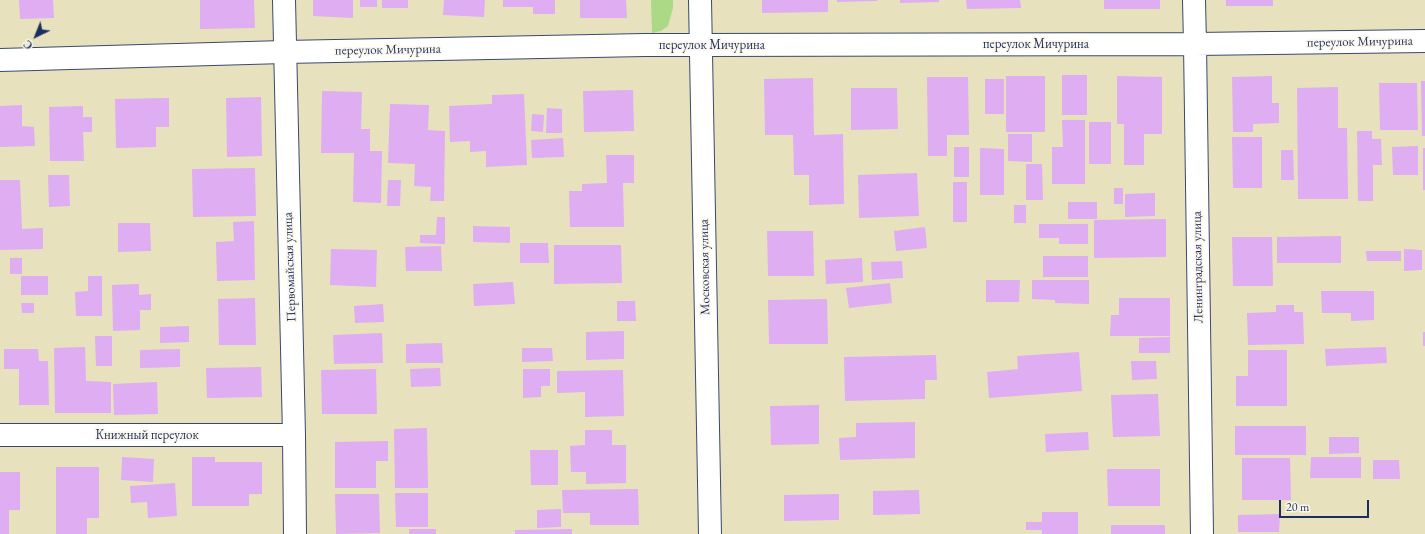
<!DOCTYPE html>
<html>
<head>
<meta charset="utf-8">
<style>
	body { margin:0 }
	#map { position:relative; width:1425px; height:534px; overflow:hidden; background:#e8e1be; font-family:"EB Garamond",serif }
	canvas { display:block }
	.north { position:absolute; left:16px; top:16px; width:40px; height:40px; -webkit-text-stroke:3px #fbf7ec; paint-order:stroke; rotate:223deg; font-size:11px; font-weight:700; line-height:16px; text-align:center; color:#1b2f5e }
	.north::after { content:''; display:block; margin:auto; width:14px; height:18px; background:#1b2f5e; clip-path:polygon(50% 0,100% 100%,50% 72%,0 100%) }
	.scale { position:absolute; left:1279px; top:500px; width:90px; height:18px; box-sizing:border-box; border:2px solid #1b2f5e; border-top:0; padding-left:5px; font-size:12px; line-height:14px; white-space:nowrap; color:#1b2f5e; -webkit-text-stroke:3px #fbf7ec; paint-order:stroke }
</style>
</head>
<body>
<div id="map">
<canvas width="1425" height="534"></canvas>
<div class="north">С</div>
<div class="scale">20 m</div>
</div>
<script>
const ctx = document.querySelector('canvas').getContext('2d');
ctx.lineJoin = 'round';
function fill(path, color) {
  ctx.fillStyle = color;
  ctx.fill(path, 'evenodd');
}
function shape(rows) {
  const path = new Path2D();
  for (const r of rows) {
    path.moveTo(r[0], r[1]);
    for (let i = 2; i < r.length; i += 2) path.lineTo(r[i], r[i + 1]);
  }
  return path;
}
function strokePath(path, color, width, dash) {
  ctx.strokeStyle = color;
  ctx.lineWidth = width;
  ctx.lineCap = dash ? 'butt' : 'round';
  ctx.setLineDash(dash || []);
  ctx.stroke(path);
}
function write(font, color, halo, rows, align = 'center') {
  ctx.font = font + ' "EB Garamond",serif';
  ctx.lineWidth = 3.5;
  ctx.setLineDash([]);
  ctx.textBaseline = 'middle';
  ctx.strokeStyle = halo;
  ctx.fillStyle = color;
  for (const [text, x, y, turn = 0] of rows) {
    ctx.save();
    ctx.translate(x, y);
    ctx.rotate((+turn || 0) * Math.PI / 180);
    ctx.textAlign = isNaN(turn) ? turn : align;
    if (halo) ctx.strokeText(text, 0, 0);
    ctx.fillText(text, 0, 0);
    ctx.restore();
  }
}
fill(shape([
	[651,0,673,0,673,8,668,26,661,31,652,33]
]), '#acd986');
fill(shape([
	[19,0,53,0,54,18,20,19],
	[200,0,254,0,255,28,200,29],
	[313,0,353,0,353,18,313,16],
	[360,0,377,0,377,7,360,7],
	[382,0,408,0,408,8,382,8],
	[444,0,485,0,484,17,443,15],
	[503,0,555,0,555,14,533,14,533,7,503,7],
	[580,0,626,0,627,18,580,18],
	[762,0,828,0,828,12,762,13],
	[837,0,877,0,877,1,837,2],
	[900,0,939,0,939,2,900,3],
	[966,0,1020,0,1021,8,967,9],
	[1104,0,1160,0,1160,9,1104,9],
	[1226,0,1273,0,1273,6,1226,6],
	[1062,75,1087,75,1087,115,1062,115],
	[1006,76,1045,76,1045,132,1006,132],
	[1117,76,1162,77,1162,134,1144,134,1144,165,1124,165,1124,124,1117,124],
	[1272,76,1272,103,1279,103,1279,123,1253,124,1253,132,1233,132,1232,77],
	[927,77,968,77,969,135,947,135,947,156,928,156],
	[813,78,814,135,843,134,844,204,809,205,809,175,794,175,793,135,765,135,764,79],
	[985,79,1004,79,1004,114,985,114],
	[1421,81,1425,81,1425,136,1422,136],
	[1379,83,1417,83,1418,130,1380,130],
	[1338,87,1338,128,1347,128,1348,199,1298,199,1297,88],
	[851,88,897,88,898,129,851,130],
	[633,90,634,131,584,132,583,91],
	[322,91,362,92,361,129,370,129,370,151,382,151,381,203,353,202,354,153,321,153],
	[524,94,527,165,486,167,486,151,470,152,470,141,450,142,449,106,492,104,492,95],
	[261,97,262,156,227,157,226,98],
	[169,98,169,127,156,127,156,147,116,148,115,99],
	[390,104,429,105,428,130,445,131,444,201,430,201,431,187,414,186,415,164,388,163],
	[22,105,22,126,34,127,35,146,0,147,0,106],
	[83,106,83,117,92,117,92,132,83,132,84,161,50,161,49,107],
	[547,108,562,109,562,133,546,133],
	[532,114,544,115,543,132,531,131],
	[1062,120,1085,120,1085,184,1052,184,1052,147,1063,147],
	[1089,122,1111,122,1111,164,1089,164],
	[1357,131,1372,131,1372,139,1381,139,1382,165,1373,165,1373,201,1358,201],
	[1008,134,1032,134,1032,162,1008,161],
	[1232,137,1262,137,1262,188,1233,188],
	[563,138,564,157,532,158,531,140],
	[1418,146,1418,175,1393,175,1392,147],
	[954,147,969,147,969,177,954,177],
	[980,148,1004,149,1004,195,980,195],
	[1423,148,1425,148,1425,190,1423,190],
	[1281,150,1293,150,1294,180,1281,180],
	[606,155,634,155,634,183,623,183,624,227,570,227,569,191,582,191,582,184,607,183],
	[1026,164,1042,164,1043,200,1026,200],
	[255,168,256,216,193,217,192,169],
	[917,173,919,216,859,218,858,175],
	[48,175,69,175,70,206,49,207],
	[0,180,20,180,22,229,43,228,43,249,0,250],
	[388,180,401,180,400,206,387,206],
	[953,182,967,182,967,222,953,222],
	[1114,188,1123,188,1123,204,1114,204],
	[1155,193,1155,216,1125,217,1125,194],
	[1068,202,1097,202,1097,219,1068,219],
	[1014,205,1026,205,1026,223,1014,223],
	[437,217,445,217,445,244,420,243,420,235,436,235],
	[1166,219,1166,257,1094,258,1094,220],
	[254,221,255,280,217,281,216,242,234,241,233,222],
	[118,223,150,223,151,251,118,252],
	[1039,224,1088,224,1088,244,1059,244,1059,238,1039,238],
	[473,226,510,227,510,243,473,242],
	[925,227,927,248,896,251,894,231],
	[767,231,813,231,814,276,768,276],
	[1341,236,1341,263,1277,263,1277,237],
	[1232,237,1272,237,1273,286,1233,286],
	[520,243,548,243,549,263,520,263],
	[554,245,621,245,622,283,554,284],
	[441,246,442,271,406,271,405,247],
	[331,249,377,250,376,287,330,285],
	[1404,249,1422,250,1422,270,1404,271],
	[1366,251,1401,251,1401,261,1367,261],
	[1043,256,1088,256,1088,277,1043,277],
	[10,258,22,258,22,274,10,274],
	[862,258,863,282,826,284,825,260],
	[902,261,903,278,872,280,871,262],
	[21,276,48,276,48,295,21,295],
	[88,276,102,276,102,316,76,316,75,292,88,291],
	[986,280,1020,280,1019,302,986,302],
	[1032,280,1089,280,1089,304,1055,303,1055,300,1032,299],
	[513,282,515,304,474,306,473,284],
	[890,283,892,303,849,308,846,288],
	[139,284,139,295,151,294,151,310,140,310,140,330,113,331,112,285],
	[1321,291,1374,291,1374,320,1351,321,1351,313,1322,313],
	[255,298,256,345,219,345,218,299],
	[1119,298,1170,298,1170,336,1110,336,1111,315,1119,315],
	[827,299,828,344,769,344,768,300],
	[617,301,635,301,636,321,617,321],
	[21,303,34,303,34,313,22,313],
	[383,304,384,322,355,323,354,306],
	[1276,305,1294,305,1294,312,1303,312,1304,344,1248,345,1247,313,1276,312],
	[189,326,189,342,160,343,160,327],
	[624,331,624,359,586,360,586,332],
	[1423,332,1425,332,1425,346,1423,346],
	[382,333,383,363,334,364,333,335],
	[95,336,112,336,112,366,96,366],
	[1170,337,1170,353,1139,353,1139,338],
	[442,343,443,363,406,363,406,344],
	[85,347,86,381,111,382,111,413,55,413,54,348],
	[1386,347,1387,363,1326,366,1325,349],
	[522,348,552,348,553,361,522,362],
	[4,349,38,349,39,361,48,361,49,405,19,405,19,369,4,369],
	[180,349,180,367,140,368,140,350],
	[1248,350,1287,350,1287,406,1236,406,1236,376,1248,376],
	[1079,352,1082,391,989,398,987,372,1018,369,1017,356],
	[936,355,937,380,925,380,925,399,845,401,844,357],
	[1131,361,1156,361,1157,379,1132,380],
	[261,367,262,397,207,398,206,368],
	[440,368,441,386,411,387,410,369],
	[376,369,377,414,322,414,321,370],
	[523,369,550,369,550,386,541,386,541,397,523,398],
	[623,370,624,416,585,417,585,392,557,393,557,371],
	[157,382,158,414,114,415,113,384],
	[1158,394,1160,436,1113,437,1111,395],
	[819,405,819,444,771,445,770,406],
	[915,422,915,458,840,460,839,438,856,437,856,423],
	[1235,426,1306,426,1306,455,1235,455],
	[427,428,428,488,395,488,394,429],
	[585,430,612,430,612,445,626,445,626,483,586,484,586,472,571,472,570,446,585,445],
	[1088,432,1089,450,1046,452,1045,434],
	[1329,437,1359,437,1359,453,1329,454],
	[388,441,388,461,376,461,376,488,335,488,335,442],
	[530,450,558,450,558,485,531,485],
	[122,457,154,459,153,482,121,480],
	[192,457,215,457,215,462,262,462,262,494,249,494,249,506,192,506],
	[1311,457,1361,457,1361,478,1310,478],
	[1242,458,1290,458,1291,500,1242,500],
	[1373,460,1399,460,1400,479,1373,479],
	[56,467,99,467,99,518,87,518,87,534,56,534],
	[1107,469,1160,469,1160,506,1108,506],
	[0,472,20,472,20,510,9,510,9,534,0,534],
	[175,483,177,516,148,518,147,502,131,503,130,486],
	[638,489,639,525,590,525,590,513,563,513,562,490],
	[919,490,920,514,873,515,873,491],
	[395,493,428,493,428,527,396,527],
	[335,494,379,494,380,533,336,534],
	[839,494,839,520,784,521,784,495],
	[561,509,561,527,537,528,537,510],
	[1042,512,1078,512,1078,534,1042,534,1042,530,1026,530,1026,522,1042,522],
	[1280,514,1279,532,1238,532,1238,515],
	[1111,525,1165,525,1165,534,1111,534],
	[409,529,436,529,436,534,409,534],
	[572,529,572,534,515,534,515,530]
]), '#dfadf2');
const minor = shape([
	[284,0,294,435,295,534],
	[1194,0,1195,44,1202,534],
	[700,45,1195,44,1425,41],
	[0,435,294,435]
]);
const tertiary = shape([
	[0,60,284,52,645,45,700,45]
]);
const secondary = shape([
	[700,0,710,534]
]);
strokePath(minor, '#3a4a6c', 24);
strokePath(tertiary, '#3a4a6c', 24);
strokePath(secondary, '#3a4a6c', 24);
strokePath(minor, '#fff', 22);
strokePath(tertiary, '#fff', 22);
strokePath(secondary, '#fff', 22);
write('13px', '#1b2f5e', '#fbf7ec', [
	["переулок Мичурина",1360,42,-1],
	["переулок Мичурина",1036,44],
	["переулок Мичурина",712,45],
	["переулок Мичурина",388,50,-1],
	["Первомайская улица",290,267,-92],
	["Московская улица",705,267,-91],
	["Ленинградская улица",1198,267,-91],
	["Книжный переулок",147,435]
]);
</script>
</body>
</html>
